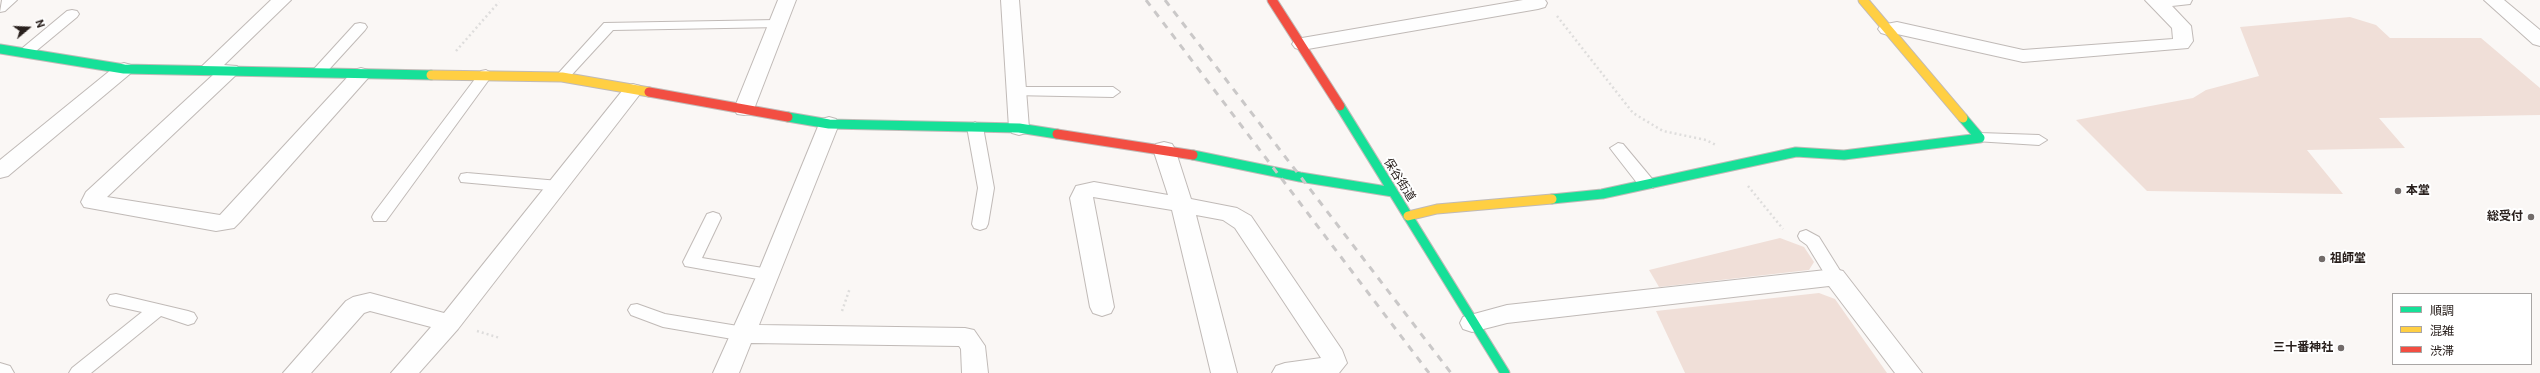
<!DOCTYPE html>
<html>
<head>
<meta charset="utf-8">
<style>
	body { margin:0 }
	#map { position:relative; width:2540px; height:373px; overflow:hidden; background:#faf7f5; font-family:Roboto,"Noto Sans JP",sans-serif }
	canvas { display:block }
	.legend { position:absolute; left:2392px; top:293px; width:140px; height:72px; box-sizing:border-box; background:#fff; border:1px solid #a9a6a5; margin:0; padding:5px 7px; list-style:none; font-size:12px; color:#29201d }
	.legend li { display:flex; align-items:center; gap:8px; height:20px }
	.legend b { width:20px; border:1px solid #a9a6a5 }
	.north { position:absolute; left:8px; top:8px; width:40px; height:40px; -webkit-text-stroke:3px #fff; paint-order:stroke; rotate:71deg; font-size:11px; font-weight:700; line-height:16px; text-align:center; color:#29201d }
	.north::after { content:''; display:block; margin:auto; width:14px; height:18px; background:#29201d; clip-path:polygon(50% 0,100% 100%,50% 72%,0 100%) }
</style>
</head>
<body>
<div id="map">
<canvas width="2540" height="373"></canvas>
<ul class="legend">
<li><b style="height:5px;background:#16e098"></b>順調</li>
<li><b style="height:5px;background:#ffcf43"></b>混雑</li>
<li><b style="height:5px;background:#f24e42"></b>渋滞</li>
</ul>
<div class="north">N</div>
</div>
<script>
const ctx = document.querySelector('canvas').getContext('2d');
ctx.lineJoin = 'round';
function fill(path, color) {
  ctx.fillStyle = color;
  ctx.fill(path, 'evenodd');
}
function shape(rows) {
  const path = new Path2D();
  for (const r of rows) {
    path.moveTo(r[0], r[1]);
    for (let i = 2; i < r.length; i += 2) path.lineTo(r[i], r[i + 1]);
  }
  return path;
}
function strokePath(path, color, width, dash) {
  ctx.strokeStyle = color;
  ctx.lineWidth = width;
  ctx.lineCap = dash ? 'butt' : 'round';
  ctx.setLineDash(dash || []);
  ctx.stroke(path);
}
function write(font, color, halo, rows, align = 'center') {
  ctx.font = font + ' Roboto,"Noto Sans JP",sans-serif';
  ctx.lineWidth = 4;
  ctx.setLineDash([]);
  ctx.textBaseline = 'middle';
  ctx.strokeStyle = halo;
  ctx.fillStyle = color;
  for (const [text, x, y, turn = 0] of rows) {
    ctx.save();
    ctx.translate(x, y);
    ctx.rotate((+turn || 0) * Math.PI / 180);
    ctx.textAlign = isNaN(turn) ? turn : align;
    if (halo) ctx.strokeText(text, 0, 0);
    ctx.fillText(text, 0, 0);
    ctx.restore();
  }
}
fill(shape([
	[2350,17,2376,25,2390,38,2481,38,2540,88,2540,115,2379,118,2405,148,2307,150,2343,194,2147,191,2076,120,2193,98,2206,90,2259,76,2240,27],
	[1780,238,1804,247,1814,262,1809,270,1659,287,1649,270],
	[1819,293,1835,299,1887,373,1685,373,1656,311]
]), '#f0dfd8');
const lane = shape([
	[2,0,17,0,5,11,0,12,2,0],
	[72,10,77,11,79,14,77,17,30,56,20,56,18,53,20,50,67,11,72,10],
	[776,20,783,24,781,27,613,30,567,80,562,81,555,77,604,23,776,20],
	[360,23,365,24,367,27,365,30,323,76,313,76,311,73,313,70,355,24,360,23],
	[486,70,493,74,386,221,374,221,372,217,374,213,481,71,486,70],
	[1016,87,1113,87,1120,92,1113,97,1011,95,1009,92,1016,87],
	[975,122,983,127,994,188,988,224,986,228,980,230,974,228,972,224,978,188,967,127,975,122],
	[1980,133,2039,135,2047,140,2039,145,1975,141,1972,138,1975,135,1980,133],
	[1618,143,1623,144,1653,180,1655,184,1653,188,1641,188,1613,152,1610,148,1618,143],
	[467,173,559,181,565,182,567,186,565,190,559,191,461,182,459,178,461,174,467,173],
	[713,212,719,214,721,218,702,258,769,269,775,271,778,275,775,279,769,281,685,266,683,262,707,214,713,212],
	[1806,230,1819,237,1844,277,1841,281,1835,283,1829,281,1807,245,1800,240,1798,236,1800,232,1806,230],
	[116,294,188,311,194,313,197,318,194,323,188,325,161,316,91,373,69,373,72,368,142,312,110,305,107,300,110,295,116,294],
	[637,304,665,314,744,327,750,329,753,334,750,339,744,341,663,327,631,315,628,310,631,305,637,304]
]);
const street = shape([
	[271,0,291,0,224,65,237,66,240,70,237,74,107,197,220,215,354,70,361,68,368,70,371,74,368,78,240,222,234,228,216,231,84,207,81,202,86,192,214,74,202,73,199,69,271,0],
	[778,0,796,0,754,109,751,114,744,115,737,114,734,109,778,0],
	[1001,0,1019,0,1029,128,1026,133,1019,135,1012,133,1009,128,1001,0],
	[1523,0,1545,0,1547,3,1545,7,1538,9,1302,50,1295,48,1292,44,1295,40,1302,38,1523,0],
	[2145,0,2192,0,2190,4,2172,6,2191,26,2193,41,2188,48,2023,62,1897,34,1888,35,1881,33,1878,29,1881,25,1897,22,2023,50,2173,39,2172,28,2145,0],
	[2484,0,2504,0,2540,30,2540,46,2533,44,2484,0],
	[124,63,131,65,134,69,131,73,8,176,0,178,0,160,117,65,124,63],
	[633,84,640,86,643,90,640,94,458,329,419,373,391,373,431,327,370,311,364,313,311,373,283,373,346,301,353,297,370,293,444,313,626,86,633,84],
	[829,117,836,119,839,124,759,325,965,328,974,330,985,346,988,373,962,373,961,349,959,346,751,343,739,373,713,373,757,275,819,124,822,119,829,117],
	[1164,142,1172,144,1175,149,1191,199,1237,208,1251,216,1342,350,1347,363,1339,373,1272,373,1276,366,1285,363,1321,358,1235,228,1223,220,1196,215,1237,373,1211,373,1172,210,1093,197,1114,307,1111,313,1102,316,1093,313,1090,307,1070,198,1076,186,1094,182,1168,195,1153,149,1156,144,1164,142],
	[1835,269,1843,271,1922,373,1895,373,1829,286,1507,323,1472,332,1463,329,1460,323,1463,317,1507,305,1835,269],
	[0,363,10,366,14,373,0,373,0,363]
]);
const fast = shape([
	[0,49,124,69,431,75],
	[1340,106,1505,373],
	[788,117,829,124,1019,128,1057,134],
	[1193,155,1300,177,1393,192],
	[1552,199,1602,194,1796,152,1844,155,1980,138,1963,118]
]);
const slow = shape([
	[1863,0,1963,118],
	[431,75,562,77,649,92],
	[1408,216,1437,209,1552,199]
]);
const jam = shape([
	[1272,0,1340,106],
	[649,92,788,117],
	[1057,134,1193,155]
]);
strokePath(lane, '#c0bab7', 2);
strokePath(street, '#c0bab7', 2);
strokePath(fast, '#c0bab7', 11);
strokePath(slow, '#c0bab7', 11);
strokePath(jam, '#c0bab7', 11);
strokePath(shape([
	[1557,16,1633,113,1663,131,1706,140,1716,145],
	[456,51,499,2],
	[1748,186,1783,229],
	[842,311,850,288],
	[477,331,500,338]
]), '#dedddc', 2.5, [2, 3]);
fill(lane, '#fefefe');
fill(street, '#fefefe');
strokePath(fast, '#16e098', 9);
strokePath(slow, '#ffcf43', 9);
strokePath(jam, '#f24e42', 9);
strokePath(shape([
	[1146,0,1429,373],
	[1165,0,1451,373]
]), '#cac8c8', 3, [7, 7]);
for (const [x, y, r, color] of [
	[2398,191,4,"#726b69"],
	[2531,217,4,"#726b69"],
	[2322,259,4,"#726b69"],
	[2341,348,4,"#726b69"]
]) {
  const dot = new Path2D();
  dot.arc(x, y, r, 0, 2 * Math.PI);
  ctx.fillStyle = color;
  ctx.fill(dot);
  strokePath(dot, '#fff', 1.5);
}
write('12px', '#29201d', '#fff', [
	["保谷街道",1399,180,58]
]);
write('bold 12px', '#29201d', '#fff', [
	["本堂",2406,191],
	["総受付",2523,217,"right"],
	["祖師堂",2330,259],
	["三十番神社",2333,348,"right"]
], 'left');
</script>
</body>
</html>
